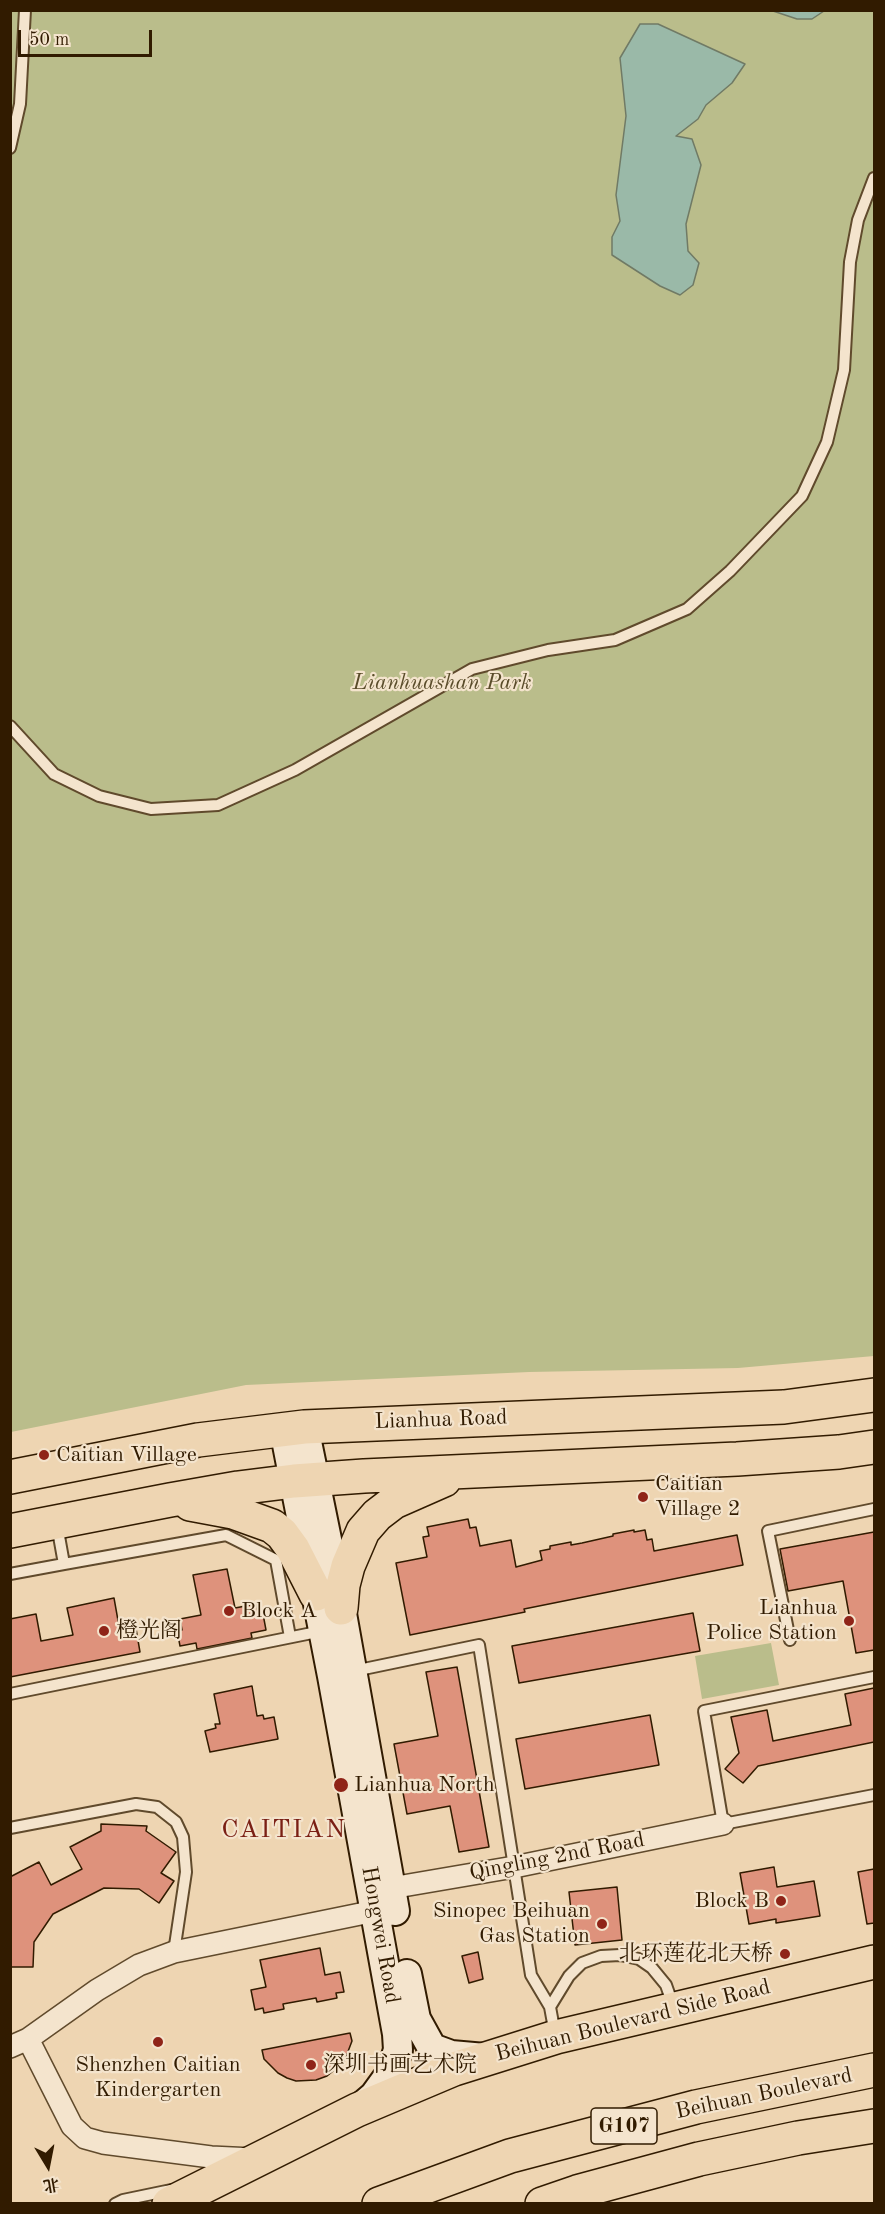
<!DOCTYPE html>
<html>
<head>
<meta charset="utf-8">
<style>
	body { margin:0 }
	#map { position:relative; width:885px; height:2214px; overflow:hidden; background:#eed5b2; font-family:"Old Standard TT","Noto Serif SC",serif }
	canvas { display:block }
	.frame { position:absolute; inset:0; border:12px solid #311b00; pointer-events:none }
	.north { position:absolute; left:18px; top:2136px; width:60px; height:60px; -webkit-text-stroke:4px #f4e4cd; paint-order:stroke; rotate:170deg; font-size:16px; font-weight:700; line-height:24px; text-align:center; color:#311b00 }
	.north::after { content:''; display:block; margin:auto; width:21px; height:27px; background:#311b00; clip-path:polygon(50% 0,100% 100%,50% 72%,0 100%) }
	.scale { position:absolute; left:18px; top:30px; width:134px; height:27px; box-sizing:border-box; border:3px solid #311b00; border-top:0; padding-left:8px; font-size:18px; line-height:21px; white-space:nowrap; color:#311b00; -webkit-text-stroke:4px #f4e4cd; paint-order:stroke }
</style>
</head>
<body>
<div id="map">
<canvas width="885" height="2214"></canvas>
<div class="frame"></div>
<div class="north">北</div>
<div class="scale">50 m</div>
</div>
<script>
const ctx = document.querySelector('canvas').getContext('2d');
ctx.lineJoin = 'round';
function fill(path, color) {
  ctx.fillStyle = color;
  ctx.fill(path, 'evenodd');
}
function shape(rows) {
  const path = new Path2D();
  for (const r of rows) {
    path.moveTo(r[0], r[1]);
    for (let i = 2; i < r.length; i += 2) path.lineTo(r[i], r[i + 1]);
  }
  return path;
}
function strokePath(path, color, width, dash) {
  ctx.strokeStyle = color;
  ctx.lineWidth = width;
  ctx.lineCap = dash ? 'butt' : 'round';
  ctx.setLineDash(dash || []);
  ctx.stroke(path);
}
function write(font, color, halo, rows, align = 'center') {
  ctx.font = font + ' "Old Standard TT","Noto Serif SC",serif';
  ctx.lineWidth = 4.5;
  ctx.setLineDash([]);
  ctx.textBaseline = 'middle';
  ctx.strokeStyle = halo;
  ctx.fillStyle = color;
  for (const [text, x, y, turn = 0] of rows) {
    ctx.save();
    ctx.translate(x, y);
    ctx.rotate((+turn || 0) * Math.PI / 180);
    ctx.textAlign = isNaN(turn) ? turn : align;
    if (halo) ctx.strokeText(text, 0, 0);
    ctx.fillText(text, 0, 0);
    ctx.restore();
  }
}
fill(shape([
	[11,11,874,11,874,1356,738,1368,529,1372,246,1385,11,1432],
	[771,1643,779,1685,702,1699,695,1656]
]), '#babd8b');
const water = shape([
	[773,11,824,11,812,19,797,19,773,11],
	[640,24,658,24,745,64,732,83,706,105,698,119,676,136,692,139,701,165,686,224,688,251,699,263,693,285,680,295,660,286,612,255,612,237,620,221,616,195,626,116,620,58,640,24]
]);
fill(water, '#9ab9a8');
strokePath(water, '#707a65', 1.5);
const building = shape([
	[468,1519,470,1528,476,1527,480,1546,511,1540,516,1567,542,1560,540,1551,550,1549,550,1546,571,1542,571,1545,582,1543,613,1536,613,1534,634,1530,634,1532,645,1530,647,1540,652,1539,654,1551,737,1535,743,1565,524,1609,525,1612,410,1635,396,1563,427,1557,423,1537,429,1536,427,1527,468,1519],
	[874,1532,874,1650,856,1653,843,1581,788,1591,780,1549,874,1532],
	[227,1569,235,1608,256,1604,258,1615,263,1614,266,1630,251,1633,252,1638,197,1649,196,1643,180,1646,177,1630,182,1630,180,1619,201,1615,193,1575,227,1569],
	[114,1598,119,1626,135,1623,140,1652,10,1677,10,1619,36,1614,41,1641,73,1635,67,1608,114,1598],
	[693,1613,700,1651,519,1683,512,1646,693,1613],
	[457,1667,489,1847,459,1852,450,1806,407,1814,394,1744,438,1736,426,1672,457,1667],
	[252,1686,257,1716,263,1715,264,1719,274,1717,278,1739,210,1752,205,1731,216,1728,215,1724,220,1724,214,1694,252,1686],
	[874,1688,874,1742,758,1766,743,1783,725,1769,739,1753,731,1717,767,1710,773,1741,851,1725,845,1694,874,1688],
	[650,1715,659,1765,525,1789,516,1739,650,1715],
	[101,1824,147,1826,146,1831,176,1852,161,1873,174,1881,159,1903,139,1889,104,1888,53,1914,34,1942,33,1967,10,1967,10,1877,39,1862,51,1885,82,1869,70,1847,101,1831,101,1824],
	[774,1867,777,1887,814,1881,820,1916,776,1923,776,1919,749,1924,740,1873,774,1867],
	[874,1869,874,1923,867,1924,858,1872,874,1869],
	[617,1887,622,1940,575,1945,569,1892,617,1887],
	[320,1948,325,1975,340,1972,344,1992,336,1993,337,1998,317,2002,316,1998,283,2004,284,2009,264,2013,263,2008,255,2010,251,1990,266,1987,260,1960,320,1948],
	[478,1952,483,1979,469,1983,462,1956,478,1952],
	[350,2033,352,2041,344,2062,327,2076,316,2080,296,2081,287,2078,278,2073,264,2059,262,2050,350,2033]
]);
fill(building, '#de927c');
strokePath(building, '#311b00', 1.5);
const lane = shape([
	[10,148,20,104,25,10],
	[10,726,54,774,99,796,151,809,218,805,295,770,472,669,548,650,615,640,687,609,730,571,802,496,827,442,844,370,850,262,858,220,874,178],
	[64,1564,226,1535,276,1560,290,1637],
	[10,1574,64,1564,57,1525],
	[790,1640,768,1531,874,1509],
	[354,1671,479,1645,531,1975,550,2007],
	[874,1677,704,1711,723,1824,874,1795],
	[10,1694,322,1631],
	[10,1828,136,1804,157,1807,176,1822,183,1837,186,1872,174,1952],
	[555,2034,550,2007,569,1976,582,1963,601,1956,620,1955,639,1959,652,1968,666,1985,673,2005],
	[115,2204,123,2200,171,2190]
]);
const street = shape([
	[391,1888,514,1867,723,1824],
	[28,2039,72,2126,85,2138,103,2143,211,2157,253,2159],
	[10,2047,28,2039,97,1990,139,1965,174,1952,375,1911]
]);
const secondary = shape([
	[304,1427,341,1608,395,1911],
	[284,1429,332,1676,397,2034,398,2050,390,2074,374,2096,360,2108],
	[407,1974,416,2019,432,2048,451,2055,485,2058]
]);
const primary = shape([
	[10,1477,198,1440,304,1427,784,1407,874,1395],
	[190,1504,233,1512,272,1526,282,1534,293,1549,316,1594],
	[10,1531,170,1500,238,1488,294,1481,364,1476,737,1459,839,1452,874,1447],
	[341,1608,343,1585,348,1566,363,1531,377,1515,394,1502,444,1480],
	[169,2204,357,2110,454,2069,556,2037,874,1962]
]);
const highway = shape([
	[379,2204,510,2156,696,2107,874,2070],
	[542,2204,577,2192,699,2159,798,2138,874,2126]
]);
strokePath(lane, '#604a2c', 14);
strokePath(street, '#604a2c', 24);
strokePath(secondary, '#311b00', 32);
strokePath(primary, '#311b00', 36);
strokePath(highway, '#311b00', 36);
strokePath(lane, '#f4e4cd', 10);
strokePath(street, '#f4e4cd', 21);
strokePath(secondary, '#f4e4cd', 28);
strokePath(primary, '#eed5b2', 33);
strokePath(highway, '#eed5b2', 33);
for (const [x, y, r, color] of [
	[44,1455,6,"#8f2418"],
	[643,1497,6,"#8f2418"],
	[229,1611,6,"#8f2418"],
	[849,1621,6,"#8f2418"],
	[104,1631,6,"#8f2418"],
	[341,1785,8,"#8f2418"],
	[781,1901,6,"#8f2418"],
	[602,1924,6,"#8f2418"],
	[785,1954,6,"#8f2418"],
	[158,2042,6,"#8f2418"],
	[311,2065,6,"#8f2418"]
]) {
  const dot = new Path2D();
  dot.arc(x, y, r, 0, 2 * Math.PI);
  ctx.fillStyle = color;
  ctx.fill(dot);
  strokePath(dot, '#f4e4cd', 2);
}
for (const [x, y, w] of [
	[624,2126,66]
]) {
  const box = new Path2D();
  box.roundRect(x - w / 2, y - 18, w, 36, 4.5);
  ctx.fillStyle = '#f4e4cd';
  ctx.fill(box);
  strokePath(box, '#311b00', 1.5);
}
write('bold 21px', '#311b00', null, [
	["G107",624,2126]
]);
write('italic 22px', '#5a4c2a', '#f4e4cd', [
	["Lianhuashan Park",442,683]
]);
write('22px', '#311b00', '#f4e4cd', [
	["Lianhua Road",441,1420,-2],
	["Qingling 2nd Road",557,1857,-11],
	["Hongwei Road",380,1935,80],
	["Beihuan Boulevard Side Road",633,2021,-14],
	["Beihuan Boulevard",764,2094,-12]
]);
write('22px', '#311b00', '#f4e4cd', [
	["Caitian Village",56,1455],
	["Caitian",655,1484],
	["Village 2",655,1509],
	["Lianhua",837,1608,"right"],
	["Police Station",837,1633,"right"],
	["Block A",241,1611],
	["橙光阁",116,1631],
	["Lianhua North",354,1785],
	["Block B",769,1901,"right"],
	["Sinopec Beihuan",590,1911,"right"],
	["Gas Station",590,1936,"right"],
	["北环莲花北天桥",773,1954,"right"],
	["Shenzhen Caitian",158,2065,"center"],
	["Kindergarten",158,2090,"center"],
	["深圳书画艺术院",323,2065]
], 'left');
ctx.letterSpacing = '1.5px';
write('26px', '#7a1f14', '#f4e4cd', [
	["CAITIAN",284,1830]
]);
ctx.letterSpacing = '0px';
</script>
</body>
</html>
